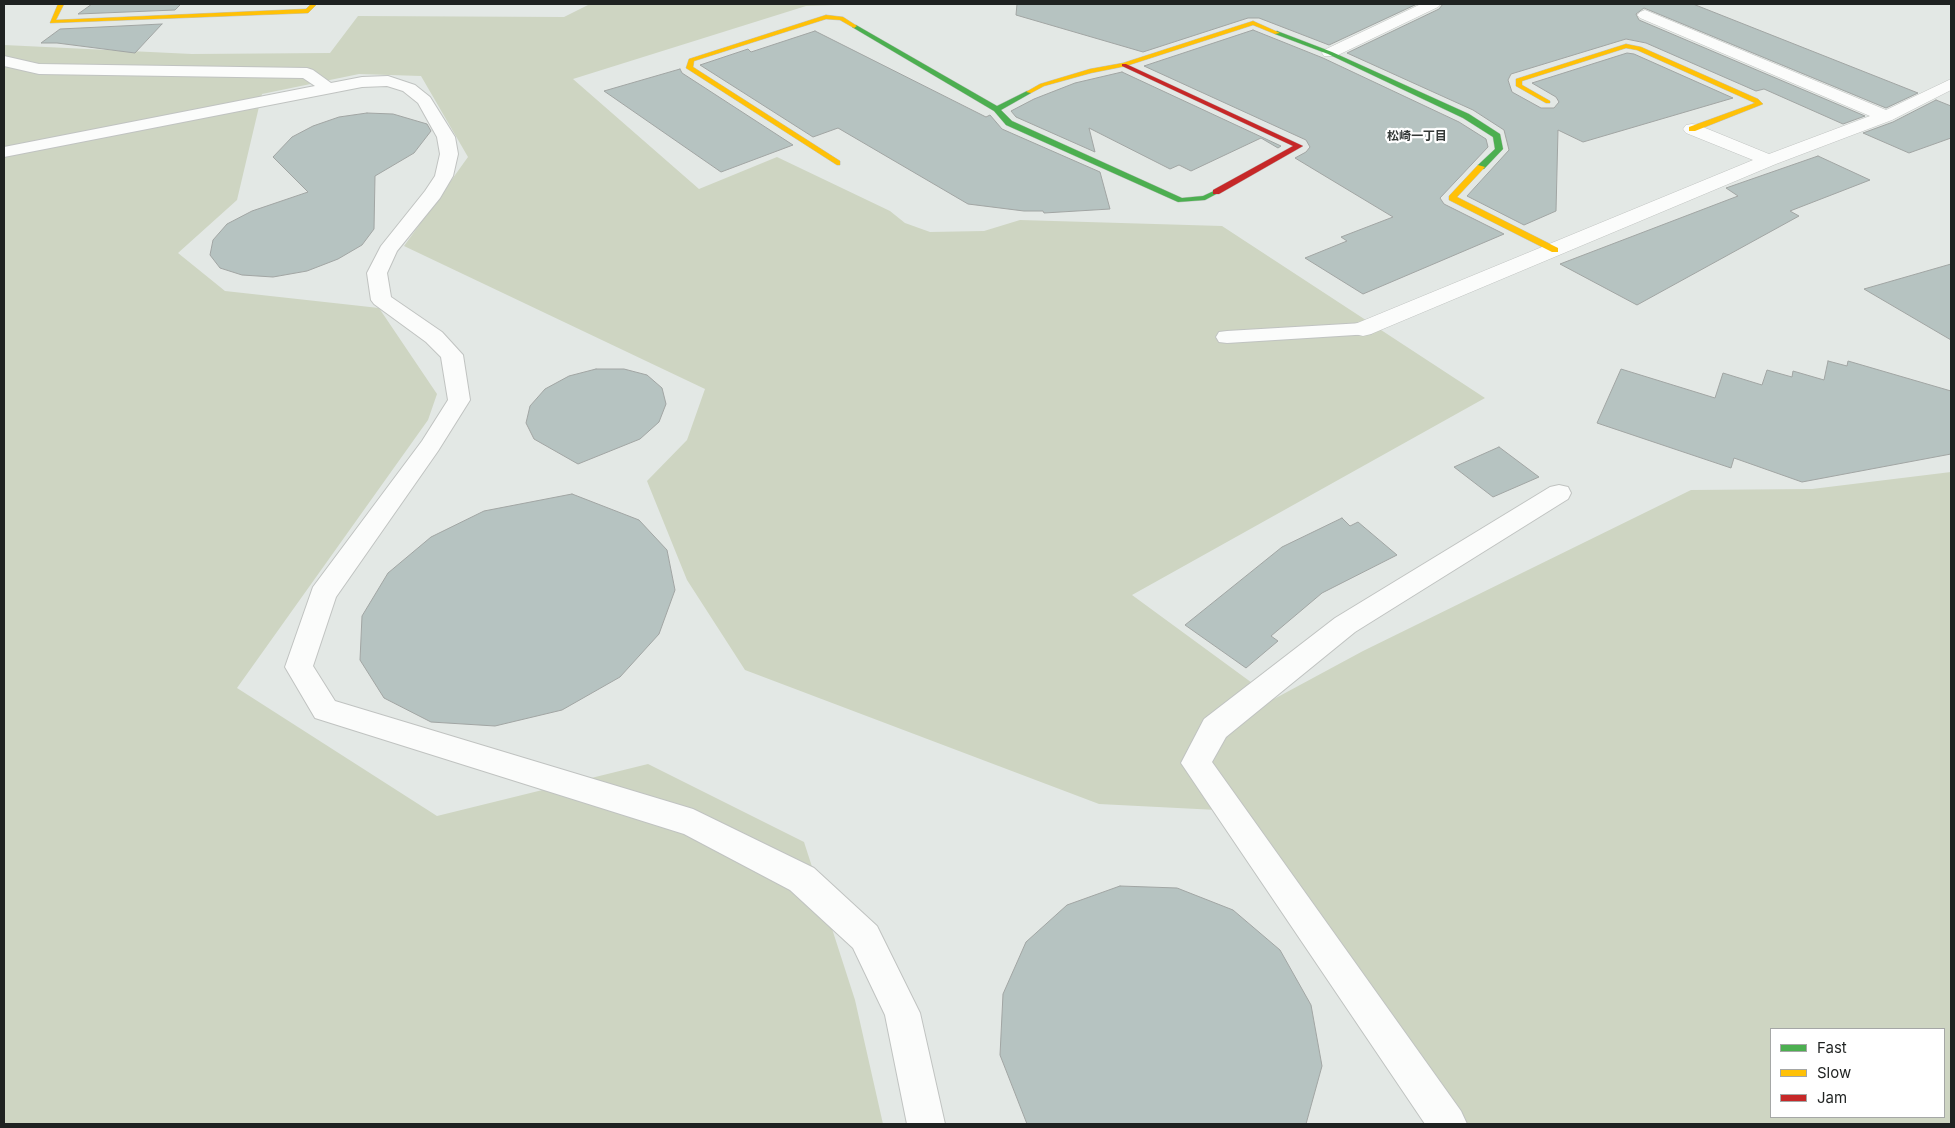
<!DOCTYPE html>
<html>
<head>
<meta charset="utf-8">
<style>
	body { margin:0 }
	#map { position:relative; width:1955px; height:1128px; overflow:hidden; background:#e3e8e5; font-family:Inter,sans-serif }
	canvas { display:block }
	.frame { position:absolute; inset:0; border:5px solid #1f2221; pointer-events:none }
	.legend { position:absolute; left:1770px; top:1028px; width:175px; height:90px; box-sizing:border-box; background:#fff; border:1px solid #a5a7a6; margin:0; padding:6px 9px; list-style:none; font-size:15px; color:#1f2221 }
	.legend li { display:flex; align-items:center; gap:10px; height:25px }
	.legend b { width:25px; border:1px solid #a5a7a6 }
</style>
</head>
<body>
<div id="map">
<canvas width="1955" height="1128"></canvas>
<div class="frame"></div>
<ul class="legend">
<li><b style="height:6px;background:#4caf50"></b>Fast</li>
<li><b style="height:6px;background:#ffc107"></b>Slow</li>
<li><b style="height:6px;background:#c62828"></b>Jam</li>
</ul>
</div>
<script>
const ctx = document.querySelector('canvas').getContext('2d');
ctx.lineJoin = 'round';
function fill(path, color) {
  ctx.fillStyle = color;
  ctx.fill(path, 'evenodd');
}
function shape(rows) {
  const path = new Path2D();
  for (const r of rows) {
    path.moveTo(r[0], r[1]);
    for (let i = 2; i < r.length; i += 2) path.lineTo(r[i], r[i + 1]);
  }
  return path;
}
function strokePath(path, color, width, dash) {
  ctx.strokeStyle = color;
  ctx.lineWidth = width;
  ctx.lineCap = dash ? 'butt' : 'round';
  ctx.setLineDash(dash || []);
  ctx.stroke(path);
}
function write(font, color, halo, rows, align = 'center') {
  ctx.font = font + ' Inter,"Noto Sans JP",sans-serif';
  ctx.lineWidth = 4.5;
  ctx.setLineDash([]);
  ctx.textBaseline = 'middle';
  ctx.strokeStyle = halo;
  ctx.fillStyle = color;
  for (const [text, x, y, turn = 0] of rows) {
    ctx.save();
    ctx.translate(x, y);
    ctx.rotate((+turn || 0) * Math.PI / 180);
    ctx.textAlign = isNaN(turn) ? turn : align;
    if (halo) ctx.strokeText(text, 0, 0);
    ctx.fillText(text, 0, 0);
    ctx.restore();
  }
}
fill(shape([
	[590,4,864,4,806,6,573,79,699,189,777,157,890,211,905,223,930,232,984,231,1020,220,1222,226,1485,398,1132,595,1274,699,1363,651,1691,490,1812,489,1951,472,1951,1124,1430,1124,1217,810,1099,804,745,670,687,580,647,481,687,440,705,389,404,246,468,157,421,76,359,74,262,94,237,200,178,253,225,291,379,308,437,394,428,420,237,688,437,816,648,764,804,842,855,1000,883,1124,4,1124,4,45,192,54,330,53,358,16,564,17],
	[1771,1029,1944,1029,1944,1117,1771,1117]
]), '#ced5c2');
const building = shape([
	[92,4,181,4,175,10,78,14,92,4],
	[1017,4,1417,4,1329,45,1259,18,1248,18,1143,52,1016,15,1017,4],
	[1443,4,1693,4,1918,93,1886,108,1644,8,1636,14,1639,20,1865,116,1843,124,1764,89,1756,91,1646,43,1626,39,1511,74,1508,80,1512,92,1541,108,1554,108,1559,102,1556,97,1532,83,1627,53,1634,54,1733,98,1583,142,1558,130,1556,211,1524,225,1467,196,1509,150,1504,130,1473,110,1347,53,1439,9,1443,4],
	[162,24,135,53,57,43,41,43,60,29,162,24],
	[1253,30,1323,58,1459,122,1486,139,1488,147,1440,198,1444,204,1504,234,1363,294,1305,258,1347,241,1341,237,1393,217,1295,158,1306,152,1310,147,1306,140,1144,66,1253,30],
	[815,31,986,117,990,115,1002,129,1100,172,1110,209,1044,213,1043,211,1024,211,968,204,838,128,813,137,700,65,748,49,751,52,815,31],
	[680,69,682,73,793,145,721,172,604,91,680,69],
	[1122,72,1281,146,1278,148,1261,138,1191,171,1179,165,1170,169,1089,128,1095,152,1016,117,1011,111,1034,99,1075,83,1122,72],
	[1936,100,1951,106,1951,138,1909,153,1863,133,1893,122,1936,100],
	[367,113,393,114,427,124,431,131,414,153,375,176,374,229,362,245,338,259,307,271,273,277,242,275,220,268,210,255,213,240,227,224,252,211,308,192,273,157,292,137,313,126,339,117,367,113],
	[1818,156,1870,180,1790,211,1799,216,1637,305,1560,264,1738,196,1726,188,1818,156],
	[1951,264,1951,340,1864,289,1951,264],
	[1828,361,1847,366,1848,361,1951,391,1951,454,1802,482,1734,458,1731,468,1597,423,1621,369,1715,398,1723,373,1762,385,1767,370,1792,377,1793,371,1824,380,1828,361],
	[596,369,624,369,647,375,662,388,666,404,659,422,640,439,578,464,534,439,526,423,530,406,545,389,569,376,596,369],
	[1499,447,1539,477,1493,497,1454,467,1499,447],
	[572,494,639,520,667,550,675,590,659,634,620,677,562,710,495,726,431,722,384,698,360,660,362,616,388,573,431,537,484,511,572,494],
	[1342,518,1350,526,1358,522,1397,555,1322,593,1271,636,1278,641,1246,668,1185,625,1282,547,1342,518],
	[1120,886,1177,888,1233,910,1280,950,1311,1005,1322,1066,1306,1124,1027,1124,1000,1055,1003,994,1026,942,1067,905,1120,886]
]);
fill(building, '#b6c3c1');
strokePath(building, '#a1a5a3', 1);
const lane = shape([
	[4,56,39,64,307,68,313,70,331,83,362,77,388,76,415,85,430,97,455,137,458,154,453,176,440,198,397,251,387,273,391,297,442,332,463,355,470,400,438,451,336,597,313,666,335,701,693,809,814,868,877,926,920,1013,945,1124,907,1124,885,1015,853,948,790,890,684,834,315,718,285,667,313,587,422,441,448,400,441,357,426,342,374,304,371,300,367,273,381,246,425,191,435,176,440,154,437,137,418,103,403,91,387,86,362,87,4,157,4,147,315,86,303,78,39,74,4,66,4,56],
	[1363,323,1371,324,1374,329,1371,334,1227,343,1219,342,1216,337,1219,332,1227,331,1363,323],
	[1559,485,1568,487,1571,493,1568,499,1355,632,1226,737,1212,762,1461,1111,1467,1124,1425,1124,1181,763,1204,719,1335,618,1550,487,1559,485]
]);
const street = shape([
	[1421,4,1441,4,1438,7,1336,56,1324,56,1322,53,1324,50,1421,4],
	[1645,10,1886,110,1951,79,1951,90,1892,120,1776,164,1371,334,1363,336,1355,334,1352,329,1355,324,1753,160,1686,133,1683,129,1686,125,1692,124,1698,125,1769,154,1870,116,1640,18,1637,15,1640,12,1645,10]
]);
const fast = shape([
	[852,25,856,25,997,106,1027,91,1031,91,1031,93,1001,110,1012,121,1182,198,1203,196,1216,190,1220,192,1205,200,1178,202,1006,125,994,111,852,27,852,25],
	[1277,31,1332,52,1469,114,1500,134,1503,149,1484,169,1478,169,1478,165,1495,149,1493,137,1463,118,1328,54,1275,34,1274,33,1277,31]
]);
const slow = shape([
	[58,4,64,4,56,20,306,9,311,4,317,4,308,13,50,23,58,4],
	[826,15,843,17,857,26,854,28,840,20,826,19,694,61,693,67,840,161,840,165,837,165,686,68,689,59,826,15],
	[1253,21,1280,33,1275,34,1253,25,1126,66,1091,73,1044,86,1031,93,1026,92,1040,84,1090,69,1123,63,1253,21],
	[1626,44,1641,47,1758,99,1763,104,1695,131,1689,131,1689,127,1755,103,1637,50,1626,48,1522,81,1522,85,1550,101,1550,103,1546,103,1516,86,1516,79,1626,44],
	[1478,165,1485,167,1457,197,1558,248,1558,252,1552,252,1449,200,1449,196,1478,165]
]);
const jam = shape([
	[1122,64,1126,64,1303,146,1219,194,1213,194,1213,190,1293,146,1122,66,1122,64]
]);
strokePath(lane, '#c0c3c1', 2);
strokePath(street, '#c0c3c1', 1);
strokePath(fast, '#c0c3c1', 1);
strokePath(slow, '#c0c3c1', 1);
strokePath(jam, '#c0c3c1', 1);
fill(lane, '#fbfcfb');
fill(street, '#fbfcfb');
fill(fast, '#4caf50');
fill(slow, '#ffc107');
fill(jam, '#c62828');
write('bold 12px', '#343937', '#fff', [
	["松崎一丁目",1417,136]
]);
</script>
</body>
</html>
